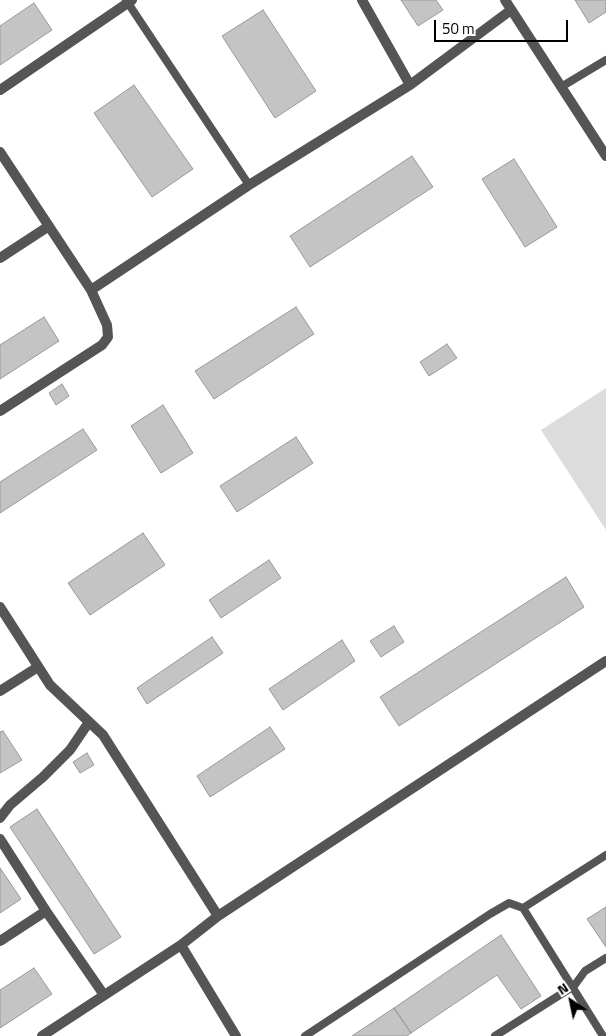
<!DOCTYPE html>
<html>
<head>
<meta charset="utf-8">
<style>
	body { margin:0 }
	#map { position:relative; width:606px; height:1036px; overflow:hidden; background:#fff; font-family:"Titillium Web",sans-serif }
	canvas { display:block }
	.north { position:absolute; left:546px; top:976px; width:50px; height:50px; -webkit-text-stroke:4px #fff; paint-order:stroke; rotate:326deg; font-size:14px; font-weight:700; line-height:20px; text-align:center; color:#000 }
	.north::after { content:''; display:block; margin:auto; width:18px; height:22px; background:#000; clip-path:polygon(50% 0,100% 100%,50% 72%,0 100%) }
	.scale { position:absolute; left:434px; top:20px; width:134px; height:22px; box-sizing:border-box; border:2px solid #000; border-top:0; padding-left:6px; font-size:15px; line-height:18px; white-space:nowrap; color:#000; -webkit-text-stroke:4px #fff; paint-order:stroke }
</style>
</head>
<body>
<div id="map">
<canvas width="606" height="1036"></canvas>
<div class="north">N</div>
<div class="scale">50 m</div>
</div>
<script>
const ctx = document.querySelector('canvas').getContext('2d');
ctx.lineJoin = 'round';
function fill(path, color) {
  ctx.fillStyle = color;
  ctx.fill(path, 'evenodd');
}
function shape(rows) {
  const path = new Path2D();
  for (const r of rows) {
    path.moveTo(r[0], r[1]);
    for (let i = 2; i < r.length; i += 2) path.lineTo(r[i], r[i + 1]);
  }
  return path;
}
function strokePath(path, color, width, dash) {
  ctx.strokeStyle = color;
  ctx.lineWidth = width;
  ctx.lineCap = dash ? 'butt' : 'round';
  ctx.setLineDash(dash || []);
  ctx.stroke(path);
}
fill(shape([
	[606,388,606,530,541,430]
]), '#dcdcdc');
const building = shape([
	[401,0,436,0,443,10,418,26,401,0],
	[575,0,606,0,606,12,589,23,575,0],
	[34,3,52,30,0,65,0,26,34,3],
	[263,10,316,91,275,118,222,36,263,10],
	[134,85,193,169,152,197,94,113,134,85],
	[412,156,433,187,310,267,290,236,412,156],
	[514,159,557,227,525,247,482,179,514,159],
	[296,307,314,334,214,399,195,371,296,307],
	[44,317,59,341,0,379,0,345,44,317],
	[447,344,457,358,429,376,420,362,447,344],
	[62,384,69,396,56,405,49,393,62,384],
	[163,405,193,453,161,473,131,426,163,405],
	[83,429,97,450,0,513,0,482,83,429],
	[296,437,313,463,237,512,220,486,296,437],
	[143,533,165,565,90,615,68,583,143,533],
	[269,560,281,578,221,618,209,600,269,560],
	[566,577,584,607,399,726,380,697,566,577],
	[394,626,404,642,381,657,370,641,394,626],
	[212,637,223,653,147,704,137,688,212,637],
	[342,640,355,661,283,710,269,689,342,640],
	[270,727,285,749,210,797,197,776,270,727],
	[3,731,22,760,0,773,0,732,3,731],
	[87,753,94,765,80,773,73,762,87,753],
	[37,809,121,937,94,954,10,827,37,809],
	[0,868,21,899,0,913,0,868],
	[606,907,606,947,587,919,606,907],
	[501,935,541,996,521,1009,497,975,411,1033,394,1008,501,935],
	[34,968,52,994,0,1028,0,990,34,968],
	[394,1008,411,1033,407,1036,352,1036,394,1008]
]);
fill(building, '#c4c4c4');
strokePath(building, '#999', 1);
strokePath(shape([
	[126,0,249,185],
	[561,87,606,60],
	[523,908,603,1036],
	[305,1036,490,914,509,903,523,908,606,855],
	[495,1036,574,986,585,971,606,958]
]), '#555', 8);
strokePath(shape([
	[362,0,410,85],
	[505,0,606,156],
	[0,90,132,0],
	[0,152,91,290,249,185,410,85,511,10],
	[0,258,49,226],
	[0,411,102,345,108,337,107,325,91,290],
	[0,607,50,685,103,735,218,916],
	[0,691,38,667],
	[0,818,10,805,43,777,70,750,89,722],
	[0,839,46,911],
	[0,941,46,911,104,995],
	[181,945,236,1036],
	[42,1036,181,945,218,916,606,661]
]), '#555', 10);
</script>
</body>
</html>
